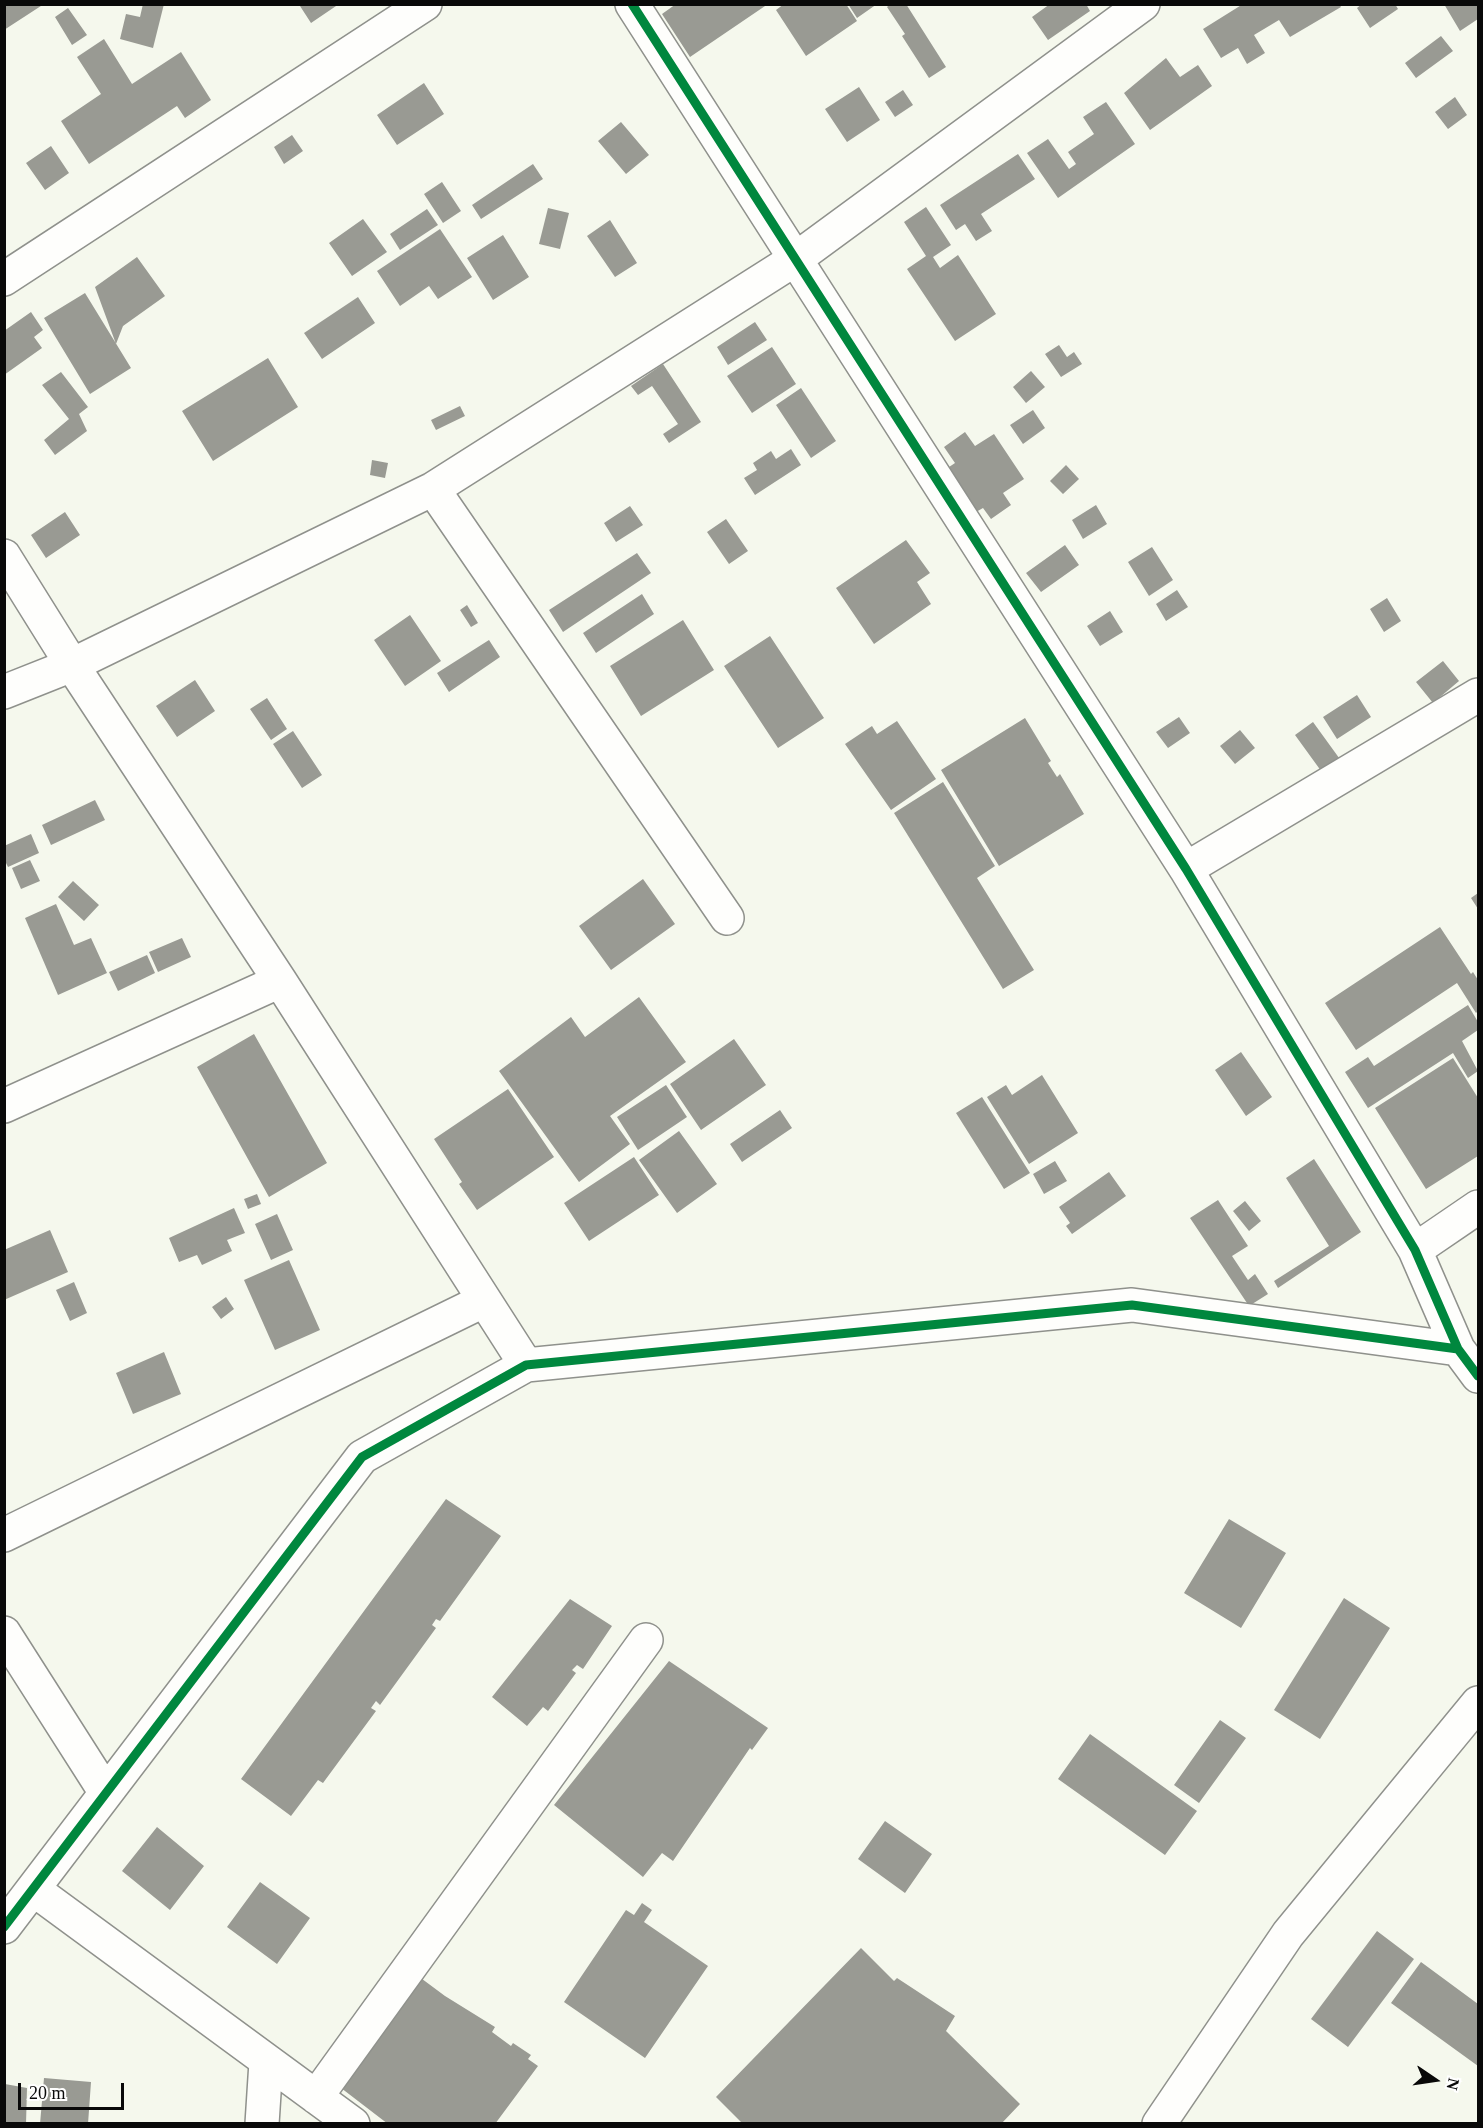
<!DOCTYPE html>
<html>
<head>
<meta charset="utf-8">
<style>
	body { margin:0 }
	#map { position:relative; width:1483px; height:2128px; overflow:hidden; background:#f5f8ed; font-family:"Times New Roman",serif }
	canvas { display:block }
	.frame { position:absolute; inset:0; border:6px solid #090909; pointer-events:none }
	.north { position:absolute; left:1405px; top:2050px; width:60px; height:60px; -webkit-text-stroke:4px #fff; paint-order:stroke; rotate:103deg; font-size:16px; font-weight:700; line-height:24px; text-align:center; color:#090909 }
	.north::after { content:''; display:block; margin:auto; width:21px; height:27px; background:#090909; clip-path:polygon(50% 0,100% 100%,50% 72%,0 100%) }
	.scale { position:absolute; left:18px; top:2083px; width:106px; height:27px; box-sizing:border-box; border:3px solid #090909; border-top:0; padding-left:8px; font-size:18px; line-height:21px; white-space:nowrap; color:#090909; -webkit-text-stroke:4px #fff; paint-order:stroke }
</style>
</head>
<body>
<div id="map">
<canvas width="1483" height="2128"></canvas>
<div class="frame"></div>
<div class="north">N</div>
<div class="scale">20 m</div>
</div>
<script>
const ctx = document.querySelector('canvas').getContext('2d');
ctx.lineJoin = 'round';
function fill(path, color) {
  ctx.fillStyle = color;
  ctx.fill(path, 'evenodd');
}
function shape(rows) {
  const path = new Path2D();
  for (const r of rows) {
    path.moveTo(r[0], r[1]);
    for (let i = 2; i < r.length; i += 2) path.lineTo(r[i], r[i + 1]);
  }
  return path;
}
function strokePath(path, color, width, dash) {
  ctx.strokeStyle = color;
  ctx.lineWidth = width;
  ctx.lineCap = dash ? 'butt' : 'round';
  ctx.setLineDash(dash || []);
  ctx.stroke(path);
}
fill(shape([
	[4,4,44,4,4,30],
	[143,4,164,4,153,48,120,39,126,14,140,17],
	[302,4,339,4,311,23,300,6],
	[676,4,768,4,690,57,662,14],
	[784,4,846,4,857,21,806,56,776,10],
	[848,4,877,4,857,18],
	[890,4,906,4,946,67,929,78,902,36,905,34,887,7],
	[1050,4,1086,4,1090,11,1048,40,1032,17],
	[1243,4,1339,4,1341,7,1290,37,1279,20,1254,35,1265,53,1247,64,1238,48,1221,58,1203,29],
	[1362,4,1395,4,1398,9,1370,28,1357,8],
	[1444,4,1478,4,1478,19,1460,31],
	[68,8,87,35,72,45,55,17],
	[1441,36,1453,51,1416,78,1405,63],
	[104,39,132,84,181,52,211,100,185,118,177,106,89,164,61,121,101,94,77,57],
	[1166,58,1180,77,1198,65,1212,86,1150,130,1124,93],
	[424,83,444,114,397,145,377,115],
	[859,87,880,120,847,142,825,109],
	[903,90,913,105,895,117,885,102],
	[1455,97,1467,115,1448,129,1435,112],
	[1106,102,1135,144,1058,198,1027,153,1048,139,1069,169,1076,164,1068,152,1094,134,1083,117],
	[621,122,649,155,626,174,598,141],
	[292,135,303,151,284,164,274,147],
	[51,146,69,173,45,190,26,163],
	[1018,154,1035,179,981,214,992,231,976,241,965,224,956,230,940,205],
	[533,164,543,179,481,219,472,205],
	[442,182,461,211,443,223,424,194],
	[926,207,951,245,933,257,940,268,958,255,996,314,955,341,907,269,926,256,904,222],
	[548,208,569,213,560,249,539,244],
	[427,209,438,225,400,250,390,234],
	[363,219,387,252,352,276,329,243],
	[610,220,637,263,615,277,587,236],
	[440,229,472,277,438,299,429,286,400,306,377,271],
	[503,235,529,277,493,300,467,258],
	[137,257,165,296,123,326,116,344,95,287],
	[85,293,131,368,90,394,44,318],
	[358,297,375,323,322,359,304,333],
	[31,312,43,330,34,337,42,348,4,375,4,331],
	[755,322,767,340,728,365,717,347],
	[1059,345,1067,357,1074,352,1082,364,1061,377,1045,354],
	[772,347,796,384,752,413,727,376],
	[268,358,298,407,213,461,182,411],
	[663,364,701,422,669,443,663,434,678,424,652,386,638,395,631,386],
	[1031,371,1045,387,1026,403,1013,387],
	[61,372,88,407,79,414,87,431,55,455,44,440,69,419,42,385],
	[801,388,836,441,811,458,776,405],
	[460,406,465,416,436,430,431,420],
	[1033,410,1045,428,1023,444,1010,425],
	[965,432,975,446,994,434,1024,479,1003,493,1011,505,991,519,983,508,976,512,946,469,955,463,944,447],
	[791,449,801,465,755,495,744,478,757,470,753,463,771,451,776,459],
	[372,460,388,463,385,478,370,475],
	[1066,465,1079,479,1063,494,1050,481],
	[1096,505,1107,524,1083,539,1072,520],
	[630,506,643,525,616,542,604,523],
	[65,512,80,535,46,558,31,535],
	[726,519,748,551,729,564,707,532],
	[906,540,930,573,917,582,931,604,874,644,836,588],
	[1065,545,1079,565,1041,592,1026,573],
	[1152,547,1173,580,1149,596,1128,562],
	[637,553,651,573,563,632,549,610],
	[1177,590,1188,607,1166,621,1156,604],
	[642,594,654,614,596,653,583,633],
	[1387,598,1401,621,1384,632,1370,609],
	[467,605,478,623,471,627,460,610],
	[1110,611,1123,632,1100,646,1087,626],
	[410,615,441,661,405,686,374,640],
	[683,620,714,670,641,716,610,666],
	[770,636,824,718,778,748,724,666],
	[489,640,500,657,449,692,437,673],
	[1443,661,1459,681,1433,703,1416,682],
	[195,680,215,711,177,737,156,706],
	[1357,695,1371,717,1337,739,1323,717],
	[267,698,287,729,271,740,250,709],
	[1179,717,1190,733,1168,748,1156,732],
	[1025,718,1051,761,1048,763,1057,777,1060,774,1084,814,999,866,941,770],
	[897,721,936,779,891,810,845,744,872,726,877,734],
	[1313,722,1342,762,1324,775,1295,735],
	[1240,730,1255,748,1235,764,1220,746],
	[293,731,322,775,302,788,273,744],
	[943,782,995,866,977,878,1034,970,1003,989,894,813],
	[95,800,105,820,51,845,42,825],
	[31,834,39,853,8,867,4,859,4,846],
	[30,860,40,881,21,889,12,868],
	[643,879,675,924,611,970,579,926],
	[73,881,99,905,84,921,58,897],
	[1478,893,1478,909,1471,898],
	[56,904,74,945,91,938,107,973,58,995,25,918],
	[1440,927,1471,974,1473,972,1478,980,1478,1011,1476,1013,1457,983,1356,1050,1325,1003],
	[182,938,191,957,158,972,149,952],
	[147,955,155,973,118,991,109,972],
	[639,997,686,1062,610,1116,630,1144,579,1182,499,1071,571,1017,585,1037],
	[1468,1005,1478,1022,1478,1030,1462,1041,1478,1071,1468,1078,1453,1053,1368,1108,1345,1072,1368,1057,1374,1066],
	[254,1034,327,1163,269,1197,197,1067],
	[734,1039,766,1085,701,1130,670,1084],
	[1241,1052,1272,1097,1246,1116,1215,1070],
	[1453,1058,1478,1098,1478,1156,1426,1189,1375,1108],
	[1042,1075,1078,1133,1029,1164,987,1097,1006,1085,1012,1095],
	[666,1085,687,1117,638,1150,617,1117],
	[508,1089,554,1157,477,1210,459,1184,462,1182,434,1139],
	[982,1097,1030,1173,1004,1189,956,1113],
	[780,1110,792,1128,742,1162,730,1144],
	[679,1131,717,1184,677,1213,639,1160],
	[634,1157,659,1195,589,1241,564,1203],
	[1314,1159,1361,1232,1278,1288,1274,1281,1329,1246,1286,1178],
	[1055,1161,1067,1181,1044,1194,1033,1174],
	[1109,1172,1126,1196,1072,1234,1066,1226,1070,1223,1059,1207],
	[257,1194,261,1204,248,1209,244,1199],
	[1218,1200,1248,1246,1232,1256,1248,1280,1255,1274,1268,1294,1249,1306,1190,1218],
	[1245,1201,1261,1221,1249,1231,1233,1211],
	[234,1208,245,1233,227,1240,232,1251,202,1265,197,1255,179,1262,169,1238],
	[277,1214,293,1250,271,1260,255,1224],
	[50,1230,68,1272,4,1300,4,1250],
	[289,1260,320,1330,275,1350,244,1280],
	[74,1282,87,1313,70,1321,56,1290],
	[226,1297,234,1309,221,1319,212,1307],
	[164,1352,181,1394,133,1414,116,1373],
	[446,1499,501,1536,440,1621,436,1619,432,1625,436,1628,380,1705,376,1701,371,1708,376,1711,323,1783,318,1780,291,1816,241,1779],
	[1229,1519,1286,1553,1241,1628,1184,1593],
	[1344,1598,1390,1628,1320,1739,1274,1710],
	[570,1599,612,1626,583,1669,577,1665,572,1670,576,1673,548,1711,543,1707,527,1726,492,1697],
	[669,1661,768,1728,752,1750,750,1748,673,1861,662,1853,643,1877,554,1805],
	[1220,1720,1246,1738,1199,1803,1174,1785],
	[1090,1734,1197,1811,1165,1855,1058,1779],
	[885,1821,932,1854,905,1893,858,1859],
	[157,1827,204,1866,170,1910,122,1871],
	[260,1882,310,1918,277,1964,227,1927],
	[642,1903,652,1910,644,1922,708,1966,645,2058,564,2002,626,1910,634,1915],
	[1377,1931,1414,1959,1348,2047,1311,2019],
	[861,1948,894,1981,897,1978,955,2016,946,2031,1020,2104,1001,2124,743,2124,716,2097],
	[1421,1962,1478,2004,1478,2066,1391,2003],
	[410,1970,445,1996,495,2027,492,2032,511,2046,513,2043,531,2055,528,2059,538,2066,495,2124,388,2124,328,2078],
	[44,2078,91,2082,88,2124,40,2124],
	[5,2084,27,2088,26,2124,5,2124]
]), '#999a93');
const minor = shape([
	[632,4,1186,869,1415,1250,1458,1349,1478,1376],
	[4,279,425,4],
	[433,489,727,918],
	[4,556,72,665,280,981,526,1365],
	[4,692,72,665,433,489,797,258,1143,4],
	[1186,869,1478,695],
	[4,1106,280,981],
	[1415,1250,1478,1207],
	[4,1535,483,1301],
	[4,1633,106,1793],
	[33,1889,353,2124],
	[4,1927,362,1457,526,1365,1132,1305,1458,1349],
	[316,2097,646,1640],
	[262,2124,266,2062],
	[1159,2124,1288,1934,1478,1703]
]);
strokePath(minor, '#8f918c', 36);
strokePath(minor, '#fefefc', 33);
strokePath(shape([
	[632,4,1186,869,1415,1250,1458,1349,1478,1376],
	[4,1927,362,1457,526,1365,1132,1305,1458,1349]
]), '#00873e', 9);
</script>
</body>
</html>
